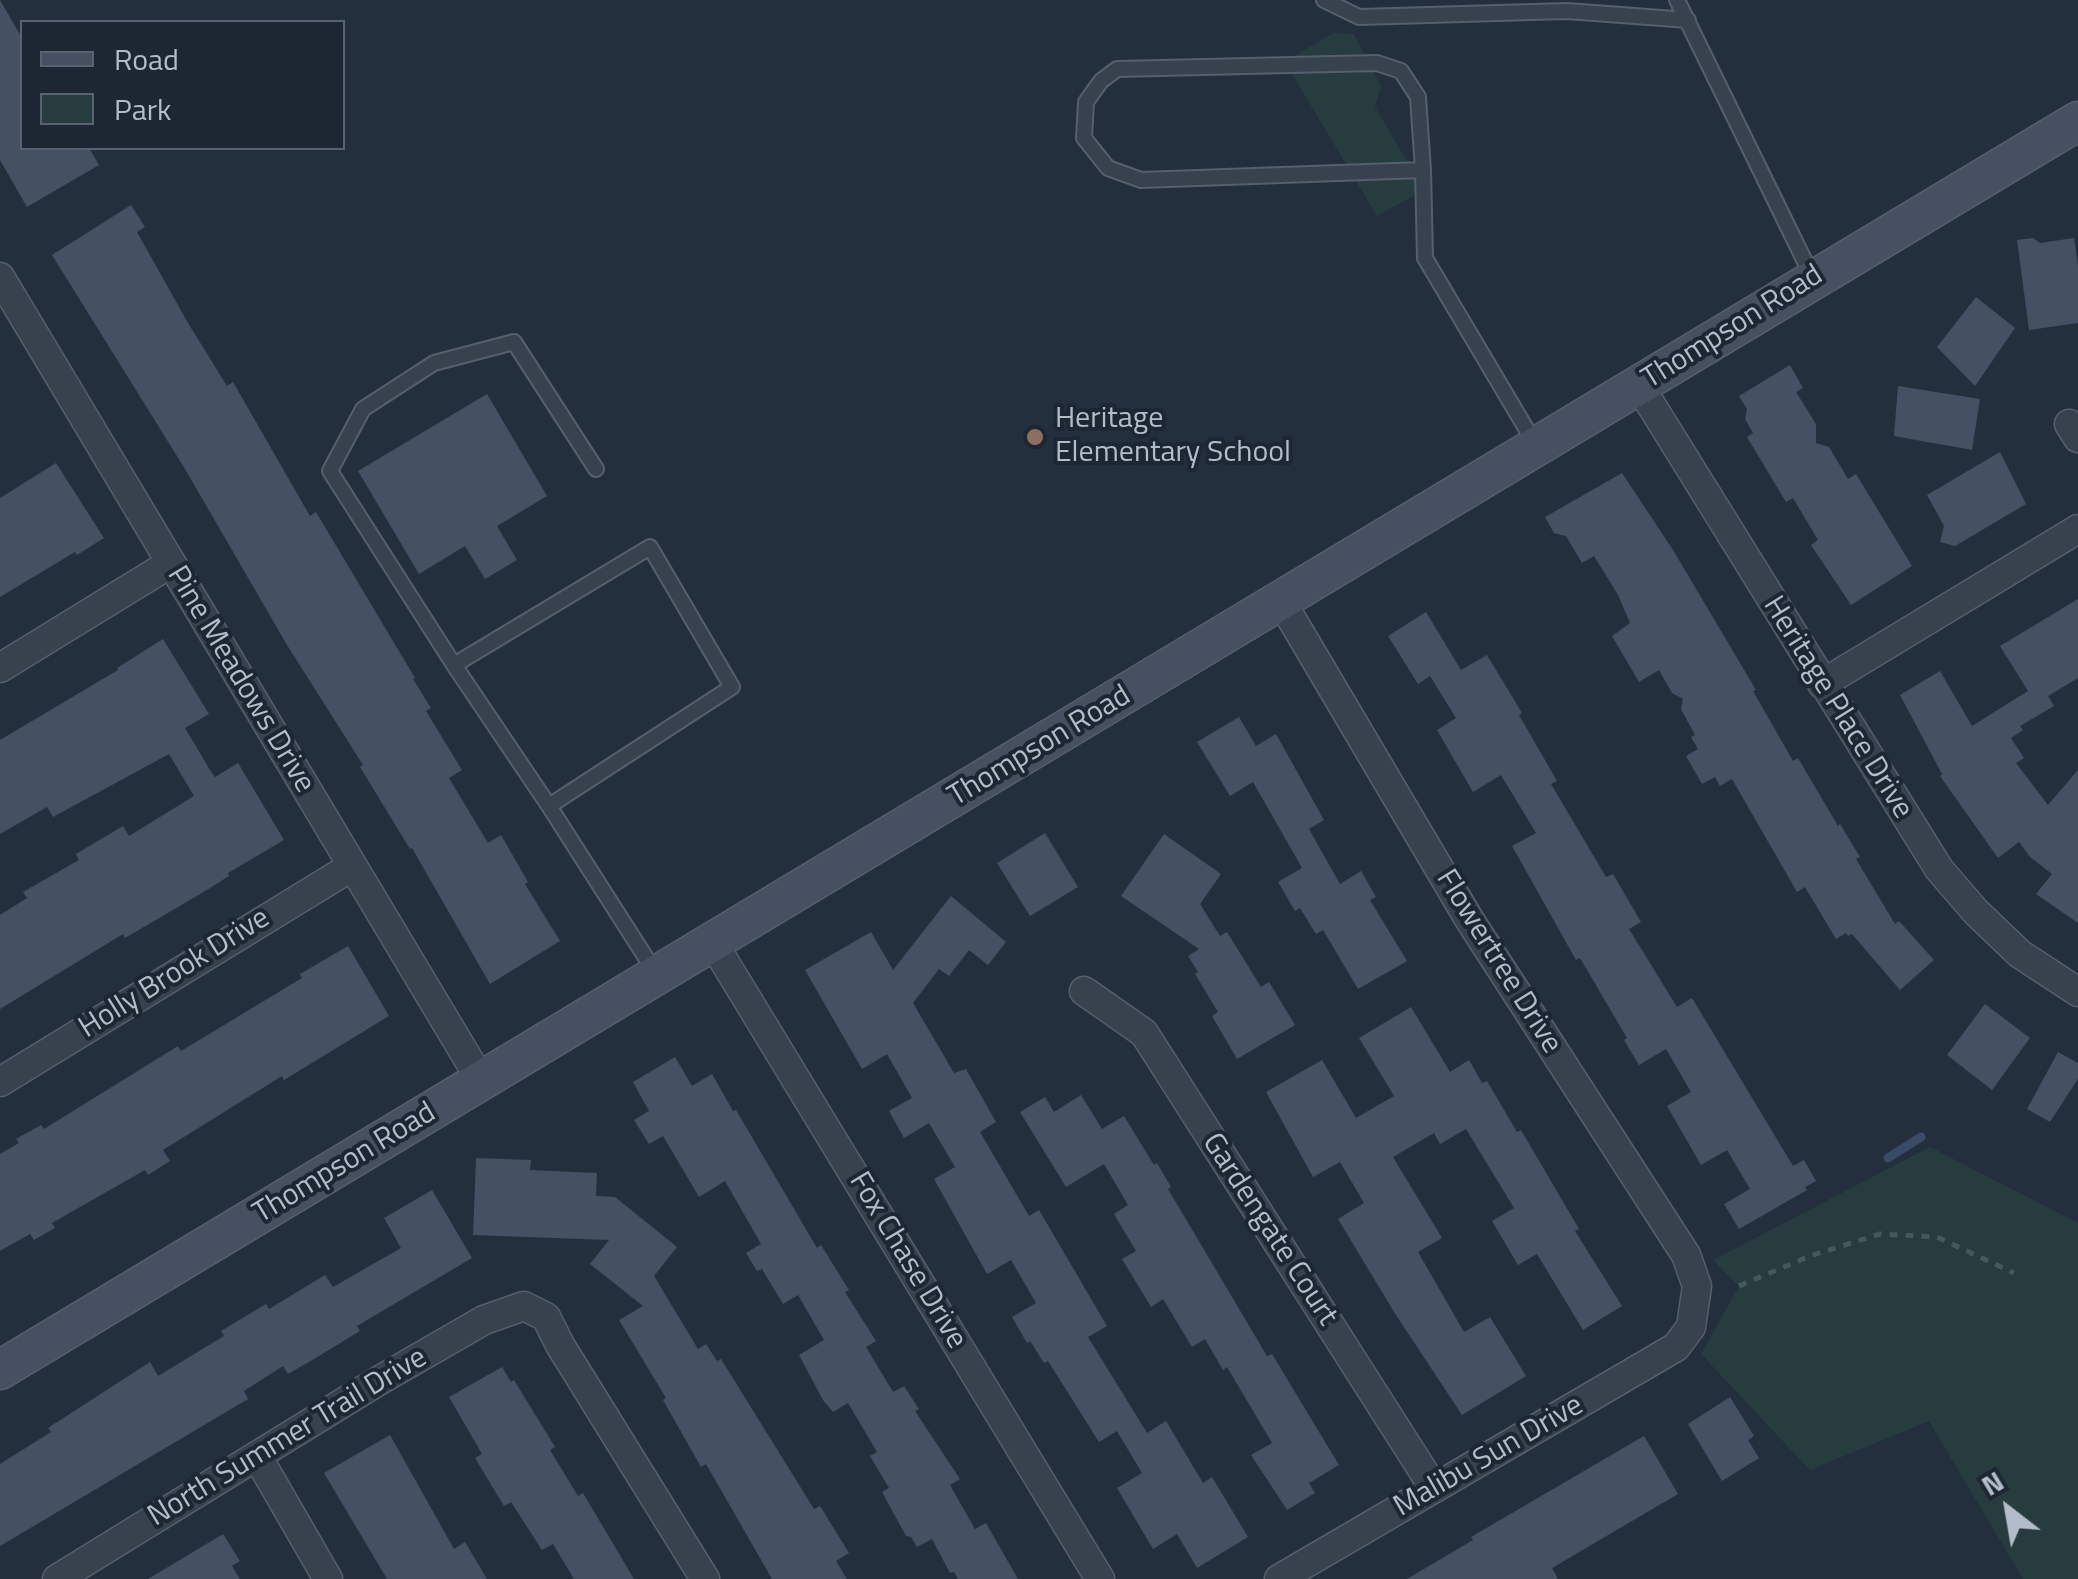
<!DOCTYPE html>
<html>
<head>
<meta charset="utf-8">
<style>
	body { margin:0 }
	#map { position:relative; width:2078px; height:1579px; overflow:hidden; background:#242f3e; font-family:"Titillium Web",sans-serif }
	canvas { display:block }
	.legend { position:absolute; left:20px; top:20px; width:325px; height:130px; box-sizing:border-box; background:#1d2633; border:2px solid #59626f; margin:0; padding:12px 18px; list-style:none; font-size:30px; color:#b4bcc9 }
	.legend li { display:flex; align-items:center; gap:20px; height:50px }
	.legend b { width:50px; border:2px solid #59626f }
	.north { position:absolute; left:1958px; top:1459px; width:100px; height:100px; -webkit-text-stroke:8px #1d2633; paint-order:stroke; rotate:329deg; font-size:28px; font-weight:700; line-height:40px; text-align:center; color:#b4bcc9 }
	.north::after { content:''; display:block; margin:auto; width:35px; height:45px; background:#b4bcc9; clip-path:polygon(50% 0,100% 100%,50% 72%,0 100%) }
</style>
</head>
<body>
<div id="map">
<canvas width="2078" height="1579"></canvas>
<ul class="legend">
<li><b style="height:12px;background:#465061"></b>Road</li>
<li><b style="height:28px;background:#263c3f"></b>Park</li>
</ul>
<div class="north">N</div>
</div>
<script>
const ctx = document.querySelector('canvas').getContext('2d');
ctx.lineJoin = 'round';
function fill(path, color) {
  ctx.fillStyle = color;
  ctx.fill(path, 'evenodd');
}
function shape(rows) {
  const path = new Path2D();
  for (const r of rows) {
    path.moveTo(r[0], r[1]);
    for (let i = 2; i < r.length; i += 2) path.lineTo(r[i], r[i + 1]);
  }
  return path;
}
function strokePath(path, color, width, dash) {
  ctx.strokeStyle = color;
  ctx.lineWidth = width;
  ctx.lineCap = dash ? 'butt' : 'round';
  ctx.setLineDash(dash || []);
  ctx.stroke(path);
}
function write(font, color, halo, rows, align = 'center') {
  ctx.font = font + ' "Titillium Web",sans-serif';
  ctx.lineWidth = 8;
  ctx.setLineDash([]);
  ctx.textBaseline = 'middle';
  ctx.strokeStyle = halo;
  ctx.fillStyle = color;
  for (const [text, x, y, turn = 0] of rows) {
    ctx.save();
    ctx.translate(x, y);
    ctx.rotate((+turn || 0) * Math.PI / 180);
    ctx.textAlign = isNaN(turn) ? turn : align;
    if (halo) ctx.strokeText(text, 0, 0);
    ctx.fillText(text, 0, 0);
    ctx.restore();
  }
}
fill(shape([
	[1333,33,1354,34,1381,86,1375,107,1424,190,1377,216,1285,62],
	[1930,1147,2078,1223,2078,1579,2023,1579,1929,1421,1810,1470,1701,1354,1739,1286,1713,1260]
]), '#263c3f');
strokePath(shape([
	[1888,1158,1921,1137]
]), '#394c67', 9);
fill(shape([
	[0,0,22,38,22,148,89,148,99,165,27,207,0,160],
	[131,205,145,227,137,232,188,323,227,386,233,382,310,516,316,512,415,678,413,679,431,708,426,711,462,770,449,778,488,843,501,835,528,882,525,884,560,941,490,984,412,848,410,849,360,767,363,765,287,645,185,469,52,255],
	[2033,238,2040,243,2074,238,2078,266,2078,323,2029,330,2017,240],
	[1976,297,2015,328,1975,386,1937,347],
	[1790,365,1803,388,1796,392,1816,424,1816,443,1829,447,1848,479,1856,474,1912,566,1851,605,1811,545,1818,540,1793,498,1786,502,1747,437,1753,433,1745,419,1747,409,1739,396],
	[1898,386,1980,399,1972,450,1894,436],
	[487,394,547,496,497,526,517,560,485,579,465,546,419,574,358,471],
	[2000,452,2026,504,1955,546,1940,542,1944,526,1927,495],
	[56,463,104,538,77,555,75,552,0,597,0,498],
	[1622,473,1673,550,1756,690,1753,691,1793,761,1798,758,1838,826,1840,824,1860,857,1856,859,1895,924,1899,921,1934,960,1900,990,1852,934,1848,936,1846,933,1836,939,1805,887,1797,892,1732,779,1720,786,1715,777,1702,784,1686,756,1698,749,1691,737,1695,735,1681,709,1683,699,1672,693,1659,670,1639,682,1612,636,1630,623,1618,595,1594,556,1582,563,1566,536,1554,533,1545,517],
	[2078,599,2078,678,2048,696,2054,706,2020,726,2023,730,2011,738,2024,758,2016,763,2048,805,2078,770,2078,923,2036,894,2052,874,2030,857,2019,842,1998,858,1940,776,1942,774,1900,695,1940,671,1972,726,2028,691,2000,646],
	[1426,612,1461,670,1487,655,1522,713,1519,715,1557,781,1551,784,1606,877,1613,874,1641,922,1629,929,1677,1007,1692,998,1793,1166,1804,1160,1816,1181,1805,1187,1807,1190,1739,1229,1724,1204,1750,1189,1727,1150,1701,1165,1667,1106,1691,1092,1666,1049,1639,1065,1624,1040,1627,1038,1580,958,1576,960,1512,846,1536,833,1501,775,1473,792,1437,730,1456,718,1430,676,1418,684,1388,636],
	[163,639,209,714,185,728,210,770,215,777,238,763,284,840,228,873,229,876,202,893,125,938,123,934,0,1009,0,915,27,898,23,892,79,860,76,854,123,826,129,836,194,796,169,754,53,817,47,807,0,834,0,740,118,670,117,668],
	[1239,717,1256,746,1276,734,1324,820,1309,829,1340,884,1361,871,1376,897,1370,900,1407,961,1358,989,1323,930,1316,934,1300,908,1295,911,1278,882,1302,868,1253,782,1230,796,1197,742],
	[1045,833,1078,887,1030,916,997,863],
	[1164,834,1221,874,1200,904,1220,936,1227,932,1261,987,1269,982,1295,1025,1237,1059,1212,1016,1218,1012,1195,974,1198,972,1188,956,1199,949,1121,896],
	[951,896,1006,942,988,965,969,950,949,976,939,969,913,1003,954,1073,966,1069,996,1122,980,1132,1029,1216,1039,1210,1107,1326,1088,1337,1147,1433,1166,1421,1203,1483,1212,1477,1248,1537,1197,1568,1177,1534,1153,1549,1117,1488,1142,1473,1117,1431,1099,1442,1048,1361,1044,1363,1030,1341,1027,1343,1012,1317,1036,1303,1011,1260,987,1274,934,1179,955,1167,929,1123,904,1138,889,1111,912,1098,887,1054,862,1069,805,970,871,932,893,970],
	[348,946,389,1016,284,1080,282,1076,163,1150,170,1161,148,1175,145,1170,52,1223,55,1228,34,1240,30,1234,0,1251,0,1154,19,1143,16,1139,41,1125,44,1129,178,1046,181,1051,302,978,300,974],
	[1985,1004,2030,1038,1992,1090,1947,1055],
	[1411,1007,1450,1072,1469,1060,1482,1083,1487,1081,1517,1132,1521,1130,1579,1229,1575,1231,1622,1306,1583,1330,1537,1254,1518,1265,1492,1221,1514,1208,1466,1129,1440,1144,1434,1133,1393,1157,1442,1238,1418,1252,1464,1332,1490,1317,1526,1376,1462,1415,1394,1312,1338,1219,1364,1203,1340,1162,1313,1177,1266,1092,1322,1060,1356,1118,1394,1096,1359,1038],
	[2058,1052,2078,1063,2078,1079,2050,1122,2027,1109],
	[675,1057,692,1086,712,1074,733,1111,736,1110,817,1248,821,1245,849,1290,845,1292,876,1341,866,1347,893,1392,904,1386,919,1409,915,1411,960,1479,950,1485,975,1529,986,1523,1018,1579,958,1579,954,1572,950,1573,932,1539,917,1547,911,1537,906,1536,882,1492,889,1488,870,1456,877,1452,848,1403,833,1412,823,1400,799,1355,824,1340,798,1295,783,1304,762,1269,757,1271,746,1253,761,1244,725,1181,699,1197,663,1136,649,1144,634,1120,649,1111,633,1082],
	[1081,1095,1102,1129,1124,1116,1154,1165,1157,1163,1171,1187,1168,1189,1267,1356,1272,1354,1339,1465,1309,1483,1315,1493,1287,1510,1251,1455,1272,1443,1227,1367,1223,1370,1205,1339,1192,1347,1163,1299,1151,1307,1122,1259,1136,1251,1114,1214,1128,1205,1104,1164,1066,1187,1020,1112,1045,1097,1054,1112],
	[476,1158,531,1160,530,1170,597,1173,596,1196,615,1197,677,1247,654,1276,698,1349,706,1344,717,1361,721,1359,814,1509,820,1506,849,1553,836,1561,847,1579,772,1579,706,1464,701,1467,663,1400,666,1398,619,1320,643,1306,590,1264,609,1240,473,1235],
	[432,1190,472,1258,357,1326,360,1331,314,1359,288,1374,283,1366,244,1391,248,1399,0,1546,0,1464,51,1432,48,1428,150,1362,158,1376,224,1336,221,1331,266,1304,269,1309,325,1275,333,1287,401,1248,384,1218],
	[502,1367,511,1382,514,1380,555,1447,550,1450,578,1496,583,1493,634,1579,574,1579,553,1544,542,1550,511,1502,504,1506,475,1458,482,1454,449,1397],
	[1730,1397,1754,1436,1748,1440,1759,1458,1722,1481,1688,1424],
	[390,1435,454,1549,465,1542,487,1579,387,1579,324,1473],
	[1644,1436,1678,1494,1552,1568,1558,1579,1407,1579,1473,1540,1471,1537],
	[223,1534,240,1561,232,1566,240,1579,148,1579]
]), '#455162');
const lane = shape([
	[1324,0,1359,17,1567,11,1688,20],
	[1677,0,1813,278],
	[1423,170,1141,180,1108,168,1084,138,1086,102,1101,81,1117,69,1377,63,1401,71,1418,97,1423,170,1425,258,1537,447],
	[596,469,514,342,434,363,363,409,330,471,454,665,650,547,732,687,549,806,657,975],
	[454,665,549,806]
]);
const street = shape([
	[0,277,482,1082],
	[1640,387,1939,869,1976,912,2020,954,2078,992],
	[2069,424,2078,438],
	[0,668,171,563],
	[1822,684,2078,529],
	[713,943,1100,1579],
	[1084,991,1144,1033,1434,1488],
	[0,1082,351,867],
	[257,1456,328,1579],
	[57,1579,380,1380,484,1320,524,1306,546,1317,560,1345,705,1579],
	[1279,1579,1676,1347,1691,1327,1697,1286,1686,1255,1469,919,1281,601]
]);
const secondary = shape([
	[0,1370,2078,121]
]);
strokePath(lane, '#565f6c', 18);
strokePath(street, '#565f6c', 31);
strokePath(secondary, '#565f6c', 41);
strokePath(shape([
	[1739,1286,1810,1256,1880,1234,1937,1237,2014,1273]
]), '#44595c', 5, [8, 8]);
strokePath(lane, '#38414e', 14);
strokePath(street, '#38414e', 28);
strokePath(secondary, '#465061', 38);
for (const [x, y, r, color] of [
	[1035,437,10,"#8d6e63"]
]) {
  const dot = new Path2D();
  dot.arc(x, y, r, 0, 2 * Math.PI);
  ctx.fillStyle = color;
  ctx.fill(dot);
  strokePath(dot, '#1d2633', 4);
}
write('30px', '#b4bcc9', '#1d2633', [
	["Thompson Road",1733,328,-32],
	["Pine Meadows Drive",240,680,59],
	["Heritage Place Drive",1837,708,58],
	["Thompson Road",1040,747,-31],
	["Flowertree Drive",1498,962,58],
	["Holly Brook Drive",175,974,-32],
	["Thompson Road",345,1164,-31],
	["Gardengate Court",1269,1230,57],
	["Fox Chase Drive",907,1261,59],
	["North Summer Trail Drive",288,1438,-31],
	["Malibu Sun Drive",1489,1457,-30]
]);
write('30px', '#b4bcc9', '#1d2633', [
	["Heritage",1055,420],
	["Elementary School",1055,454]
], 'left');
</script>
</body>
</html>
